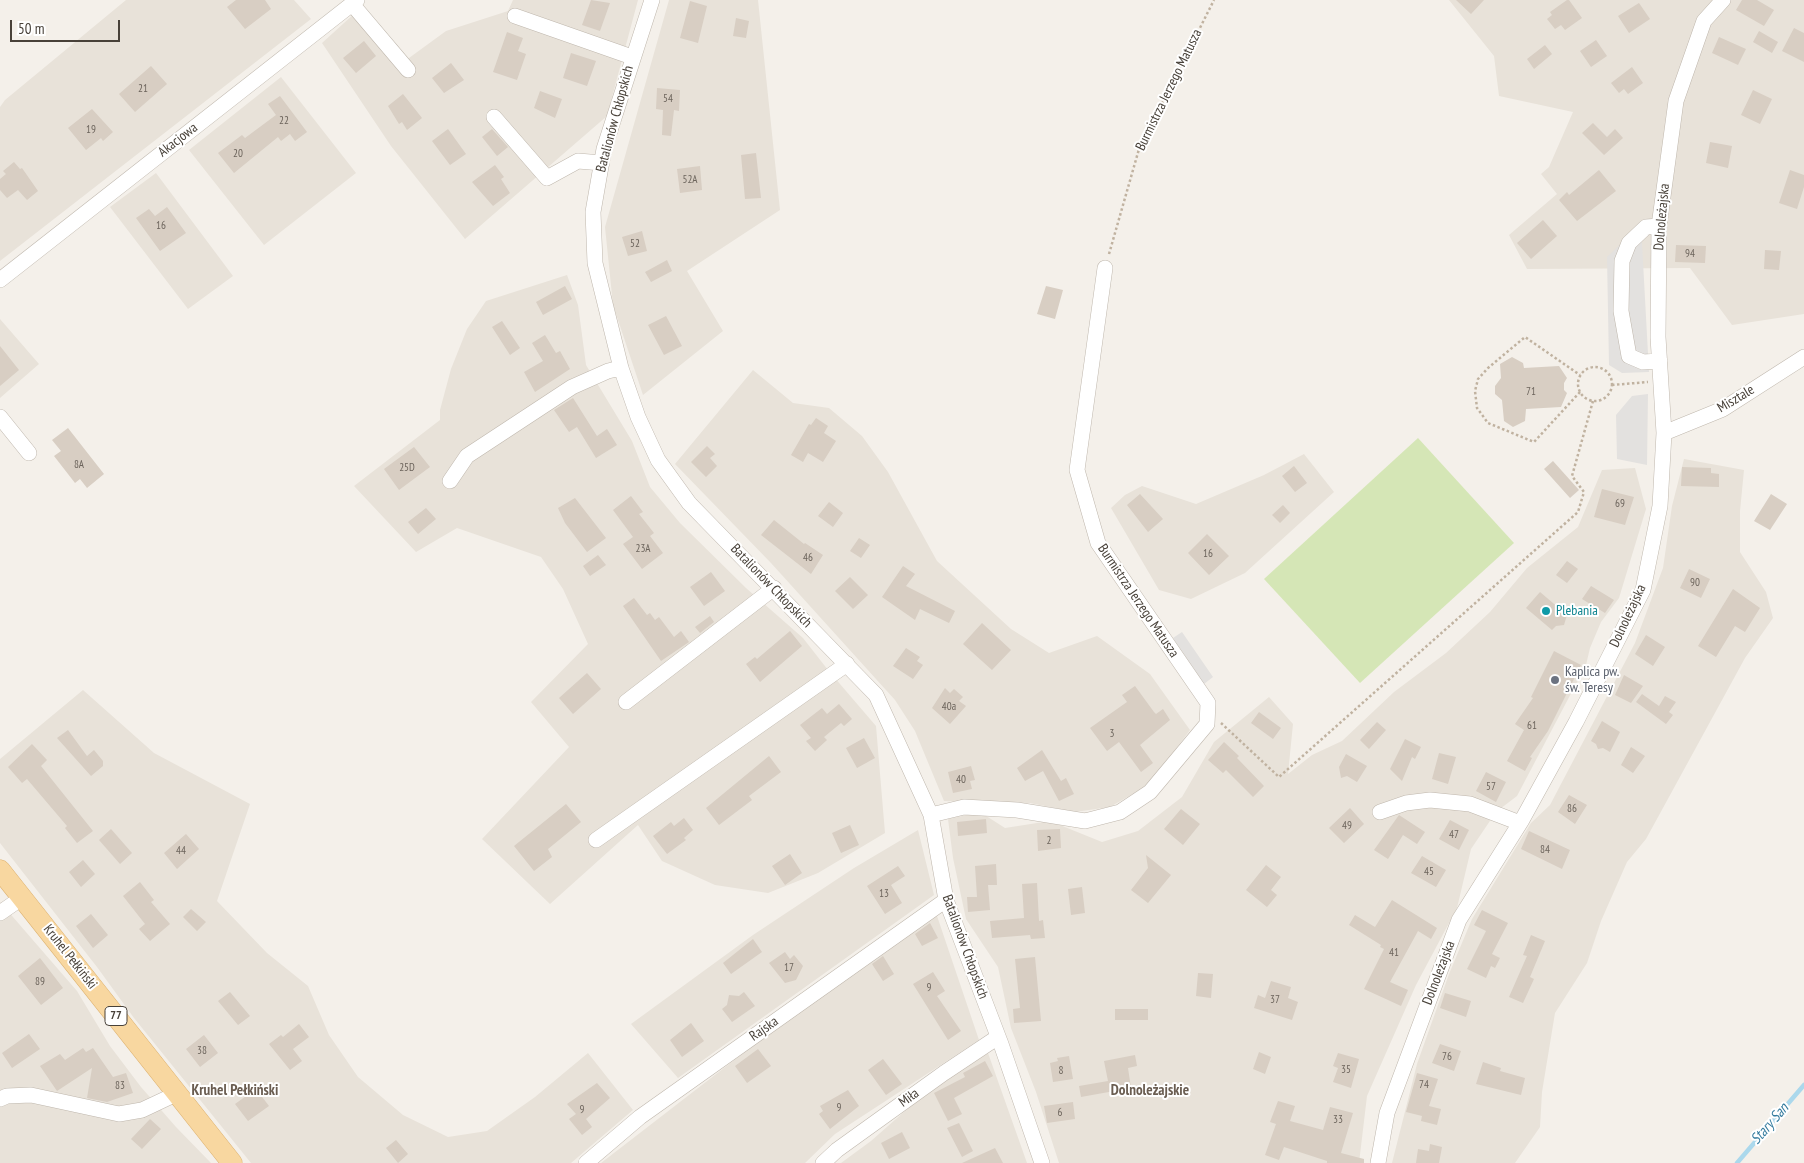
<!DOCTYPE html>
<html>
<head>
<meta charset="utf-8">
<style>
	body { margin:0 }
	#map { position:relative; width:1804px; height:1163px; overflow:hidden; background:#f4f0ea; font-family:"PT Sans Narrow",sans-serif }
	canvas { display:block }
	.scale { position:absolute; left:10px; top:20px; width:110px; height:22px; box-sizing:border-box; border:2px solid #484139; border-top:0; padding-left:6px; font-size:15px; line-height:18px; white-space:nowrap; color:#484139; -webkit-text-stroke:4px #fff; paint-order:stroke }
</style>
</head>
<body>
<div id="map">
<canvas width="1804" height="1163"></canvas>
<div class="scale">50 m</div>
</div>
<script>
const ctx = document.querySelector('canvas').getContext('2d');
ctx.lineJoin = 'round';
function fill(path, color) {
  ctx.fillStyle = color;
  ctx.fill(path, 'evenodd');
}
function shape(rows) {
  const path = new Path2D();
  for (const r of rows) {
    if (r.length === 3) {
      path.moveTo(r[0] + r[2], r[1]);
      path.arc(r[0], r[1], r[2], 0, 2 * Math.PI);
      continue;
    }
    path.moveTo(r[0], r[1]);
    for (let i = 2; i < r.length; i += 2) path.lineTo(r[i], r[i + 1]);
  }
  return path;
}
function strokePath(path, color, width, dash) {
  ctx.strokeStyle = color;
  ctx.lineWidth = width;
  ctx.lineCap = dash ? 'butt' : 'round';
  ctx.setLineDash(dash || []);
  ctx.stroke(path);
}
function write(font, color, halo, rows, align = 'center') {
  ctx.font = font + ' "PT Sans Narrow",sans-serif';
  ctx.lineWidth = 4;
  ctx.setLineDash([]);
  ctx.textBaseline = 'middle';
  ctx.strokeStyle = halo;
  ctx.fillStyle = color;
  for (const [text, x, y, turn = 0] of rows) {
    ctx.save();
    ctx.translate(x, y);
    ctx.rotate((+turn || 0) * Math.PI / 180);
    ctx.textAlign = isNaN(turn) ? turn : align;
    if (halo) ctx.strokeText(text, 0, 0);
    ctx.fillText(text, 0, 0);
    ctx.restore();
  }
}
fill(shape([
	[126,0,294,0,311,19,0,261,0,107,5,100],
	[513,0,638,0,607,116,465,239,391,146,322,43,355,13,398,66,446,31,508,11],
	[669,0,758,0,780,210,687,271,723,331,643,395,613,305,605,227],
	[1449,0,1804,0,1804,314,1732,325,1690,268,1527,269,1509,235,1557,194,1541,174,1549,167,1573,112,1499,96,1494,56],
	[281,77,356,173,264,245,189,150],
	[156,173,233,276,188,309,110,207],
	[567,275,578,305,586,365,632,441,650,487,680,523,746,588,803,638,828,670,876,726,885,833,818,873,768,893,715,885,662,861,638,825,550,904,482,839,569,747,531,702,588,644,563,589,541,557,457,528,416,552,354,486,440,420,440,410,451,369,467,329,486,301],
	[0,319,39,364,0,398],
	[753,370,793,403,829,408,862,436,888,472,937,561,1011,629,1049,653,1097,636,1150,674,1190,730,1150,784,1110,807,1075,812,1030,803,944,801,915,731,895,700,771,563,675,464],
	[1304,454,1334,492,1245,573,1191,599,1159,590,1111,508,1125,495,1142,486,1196,504,1264,475],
	[1684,459,1744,470,1740,511,1740,552,1766,592,1773,618,1745,658,1646,839,1627,862,1601,921,1587,963,1555,1013,1542,1092,1540,1127,1515,1163,1392,1163,1417,1064,1449,974,1472,919,1531,823,1550,805,1635,643,1663,568,1672,506],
	[1635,468,1646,509,1619,598,1601,622,1590,648,1586,665,1517,796,1496,812,1471,849,1457,908,1416,985,1367,1096,1359,1163,1059,1163,1036,1092,1011,1028,998,967,966,919,953,858,948,819,980,812,1005,828,1050,821,1102,842,1138,831,1182,797,1214,742,1269,697,1293,724,1288,774,1312,755,1342,741,1394,692,1446,653,1490,612,1527,568,1578,527,1602,470],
	[83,690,154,753,250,804,217,901,267,953,308,986,329,1035,358,1077,403,1115,448,1137,487,1131,535,1097,588,1053,633,1110,571,1163,251,1163,134,1018,97,967,0,843,0,759],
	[918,830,934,895,678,1078,631,1024,753,935,854,868],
	[0,902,77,991,110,1046,141,1087,176,1127,211,1163,0,1163],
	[936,913,979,1040,835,1134,805,1163,601,1163,865,959],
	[988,1053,1027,1163,841,1163,871,1141,922,1096]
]), '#e8e2d9');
fill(shape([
	[1418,438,1514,543,1360,683,1264,579]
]), '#d5e6b6');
fill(shape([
	[1641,225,1649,372,1622,373,1609,365,1607,257],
	[1648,394,1647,465,1617,459,1616,415,1632,396],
	[1182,632,1213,677,1204,684,1173,638]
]), '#e3e1df');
strokePath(shape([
	[1737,1163,1804,1085]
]), '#abd8ec', 4.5);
fill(shape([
	[236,0,265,0,271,9,245,29,227,7],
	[591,0,610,3,600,31,582,25],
	[1456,0,1484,0,1471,14],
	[1567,0,1569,0,1582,18,1565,30,1561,25,1555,29,1547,19,1552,15,1550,12],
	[1742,0,1757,0,1774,10,1764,26,1736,10],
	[690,1,707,6,698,43,680,38],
	[1639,3,1650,19,1629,33,1618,16],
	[736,18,749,21,746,38,733,36],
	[1794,28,1804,33,1804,62,1782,51],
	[1759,31,1778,42,1772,53,1753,42],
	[507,32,523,38,518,51,526,54,517,80,493,72],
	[1719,37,1746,49,1738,65,1712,53],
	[1596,40,1607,56,1591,67,1580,51],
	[364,41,376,56,356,73,343,58],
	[1545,45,1552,54,1534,69,1527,59],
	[571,53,596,61,587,86,563,78],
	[451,63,464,80,444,93,432,78],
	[151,66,167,84,135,112,119,94],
	[1632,67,1643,83,1628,94,1624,89,1619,93,1611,83],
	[657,88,680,90,679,111,674,110,671,136,662,135,663,110,656,109],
	[1753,90,1772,99,1760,124,1741,115],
	[540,91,562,99,555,118,534,108],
	[403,94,422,118,407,130,402,122,399,124,388,106],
	[280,96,307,132,295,141,290,134,281,141,278,137,234,173,218,153,242,135,245,138,276,115,268,104],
	[92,109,113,132,103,141,101,138,86,150,68,128],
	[1593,123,1607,137,1615,129,1623,138,1604,155,1582,133],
	[448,129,466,154,450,165,432,141],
	[492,129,508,147,497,156,482,137],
	[1710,142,1732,146,1728,168,1706,163],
	[756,153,761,198,745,199,741,155],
	[14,162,20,169,22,168,38,191,27,200,18,190,7,198,0,190,0,179,6,174,3,171],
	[495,165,504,177,501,179,510,193,493,206,472,182],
	[700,166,702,190,680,193,677,169],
	[1599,170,1616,191,1577,221,1559,200,1567,192,1569,195],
	[1790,170,1804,175,1804,187,1797,209,1779,203],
	[167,207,186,233,160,251,136,218,149,209,155,216],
	[1543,220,1557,236,1531,259,1517,243],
	[642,231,647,251,628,256,622,237],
	[1676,245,1706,246,1705,263,1675,262],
	[1765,250,1781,251,1779,270,1764,269],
	[667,260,672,271,651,282,645,272],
	[565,286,572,299,543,315,536,302],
	[1046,286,1063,290,1055,319,1037,314],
	[666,316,682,346,664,355,648,325],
	[502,321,520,348,510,355,492,327],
	[545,335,556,353,560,351,570,369,535,392,524,372,543,361,532,343],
	[0,346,19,370,0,386],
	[1512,357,1523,363,1524,368,1559,366,1567,378,1564,383,1564,390,1567,393,1561,407,1526,409,1525,421,1513,427,1504,421,1502,400,1495,394,1495,386,1501,378,1500,364],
	[573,398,597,436,607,429,617,445,596,458,577,427,569,432,554,410],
	[816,418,828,426,824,433,836,441,823,462,808,453,803,462,791,455,809,424,811,425],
	[68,428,104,474,87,488,80,479,75,483,54,456,61,451,52,440],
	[707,446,715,454,710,458,717,466,706,477,691,462],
	[414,447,430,467,399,490,384,469],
	[1553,461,1579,490,1570,498,1544,469],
	[1294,466,1307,483,1295,492,1282,476],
	[1682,467,1711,468,1711,473,1719,474,1719,487,1681,486],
	[1602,489,1634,497,1625,525,1594,517],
	[1140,494,1163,519,1148,532,1127,505],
	[1771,494,1787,504,1770,530,1754,521],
	[631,496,643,512,639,514,654,533,650,536,663,553,642,569,623,544,633,537,613,510],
	[575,498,606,538,587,552,565,523,558,508],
	[829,502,843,513,833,527,818,516],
	[1283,505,1290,513,1280,523,1272,515],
	[426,508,436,519,418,534,408,522],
	[774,520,804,544,805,543,823,555,811,574,761,535],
	[1207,534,1229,556,1209,575,1188,553],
	[859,538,870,545,861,558,850,551],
	[598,555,606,565,590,576,583,566],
	[1567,561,1578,569,1567,583,1556,575],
	[903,566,915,574,906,586,955,611,949,623,920,609,915,620,882,597],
	[1689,569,1710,579,1701,598,1680,588],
	[711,572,725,591,704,606,690,587],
	[850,577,868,595,853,609,835,591],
	[1591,586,1614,600,1605,613,1582,599],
	[1733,589,1760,608,1745,632,1735,626,1716,657,1698,646],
	[1540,592,1567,615,1564,625,1556,626,1552,630,1526,608],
	[634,598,647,615,650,613,655,620,659,617,674,637,681,631,689,642,661,661,623,606],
	[710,616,714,622,700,633,695,627],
	[982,623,1011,650,992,670,963,644],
	[790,631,802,646,760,682,746,664,755,657,757,659],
	[1646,635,1665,647,1653,666,1635,654],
	[906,648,920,657,917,661,923,665,913,679,893,666],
	[1554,651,1581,665,1548,731,1530,757,1532,758,1525,771,1507,761,1524,730,1515,724,1533,698,1531,697],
	[587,673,601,689,573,714,559,698],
	[1624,675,1643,686,1631,703,1615,695],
	[1135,686,1154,712,1156,714,1163,709,1170,720,1140,745,1153,763,1141,772,1119,742,1107,751,1090,728,1127,702,1122,695],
	[945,688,950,693,954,689,963,697,959,701,966,706,950,724,932,708],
	[1642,694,1659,706,1665,696,1676,702,1669,712,1673,715,1666,724,1636,702],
	[839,704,852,719,844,726,841,723,824,737,827,740,815,751,806,741,811,738,800,725,822,708,827,714],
	[1259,712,1281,728,1273,739,1251,723],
	[1602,721,1620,732,1610,752,1603,748,1598,749,1596,744,1591,741],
	[1377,722,1386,730,1369,749,1360,740],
	[68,730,87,756,94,750,103,761,103,766,91,776,57,738],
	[864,738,875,758,857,768,846,748],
	[1405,739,1421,747,1415,759,1412,757,1402,781,1390,769],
	[1224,742,1239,756,1237,758,1264,786,1253,797,1226,770,1223,773,1208,760],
	[32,744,47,760,41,766,93,831,77,843,65,828,67,826,27,779,22,783,8,767],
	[1631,747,1645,756,1633,773,1621,765],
	[1042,750,1061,781,1066,778,1074,794,1059,801,1043,771,1025,781,1017,768],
	[1439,753,1456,757,1448,784,1432,779],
	[1346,754,1367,766,1357,782,1347,776,1341,778,1339,767],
	[769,756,781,772,749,796,752,800,719,825,706,808],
	[971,766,975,780,970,781,972,789,953,793,948,772],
	[1486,772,1506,782,1496,802,1476,791],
	[1569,795,1587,805,1575,824,1558,812],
	[566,804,581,822,548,849,552,857,534,871,514,846],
	[1350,808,1364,824,1344,843,1329,828],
	[1181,809,1200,824,1183,845,1164,829],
	[1399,815,1425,832,1417,844,1403,835,1388,859,1374,850],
	[684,818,693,830,684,838,686,840,667,854,653,836,671,822,674,826],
	[986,819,987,833,958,836,957,822],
	[1450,820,1469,830,1459,850,1439,839],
	[850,825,859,845,841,853,832,833],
	[111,829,132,853,120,864,99,840],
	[1060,829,1061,848,1038,851,1037,830],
	[1529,831,1570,850,1562,869,1521,849],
	[186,834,199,849,177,869,164,853],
	[790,854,802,873,785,885,772,866],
	[1146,855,1171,875,1148,903,1131,890,1148,868],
	[1422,856,1446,870,1436,887,1411,873],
	[83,860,95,874,81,887,69,872],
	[996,864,997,885,988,885,990,910,968,912,967,897,977,897,975,866],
	[1266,865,1281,877,1271,890,1277,895,1267,907,1246,890],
	[898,866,905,876,891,885,902,903,885,914,867,886],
	[140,882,154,900,151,902,170,924,150,941,139,929,145,924,123,896],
	[1037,883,1039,921,1043,920,1045,938,1031,939,1030,935,992,938,990,921,1024,918,1022,884],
	[1082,887,1085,913,1071,915,1068,889],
	[1392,900,1437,928,1431,939,1418,931,1390,982,1408,990,1401,1006,1364,989,1384,949,1380,947,1381,945,1349,925,1355,915,1375,927],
	[191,909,206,922,197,931,183,917],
	[1482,910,1508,923,1492,954,1500,958,1495,968,1491,966,1486,978,1467,969,1486,931,1474,925],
	[91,914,108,935,93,948,76,926],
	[930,923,938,938,922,946,915,934],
	[1531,935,1545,941,1530,977,1534,979,1523,1003,1509,997,1527,956,1523,955],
	[753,939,762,952,731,974,723,963],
	[785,952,790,959,794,955,803,966,796,980,785,983,769,963],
	[883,956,894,974,883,981,872,964],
	[1035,957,1041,1021,1014,1023,1013,1009,1020,1008,1015,959],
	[40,958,63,988,41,1005,18,976],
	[933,972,945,991,937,996,961,1031,948,1040,913,984],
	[1198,973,1213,974,1211,998,1196,996],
	[1271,981,1291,987,1288,998,1298,1002,1292,1020,1254,1008,1258,995,1265,998],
	[230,992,250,1016,238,1025,218,1001],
	[744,992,755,1006,732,1022,722,1009,727,1005,729,995,739,996],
	[1445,993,1471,1001,1466,1017,1440,1008],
	[1115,1009,1148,1009,1148,1020,1115,1020],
	[691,1023,704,1041,682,1057,670,1040],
	[299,1024,309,1037,293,1049,302,1061,290,1070,269,1044,281,1035,283,1037],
	[29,1034,40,1049,12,1068,2,1053],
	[204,1035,218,1053,200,1067,186,1049],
	[1440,1044,1461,1051,1454,1071,1432,1063],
	[83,1048,86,1052,93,1048,113,1077,126,1073,133,1093,107,1102,87,1098,92,1068,57,1091,40,1066,60,1054,65,1060],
	[758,1049,771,1066,747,1083,735,1066],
	[1259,1052,1271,1057,1265,1074,1253,1069],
	[1338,1053,1359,1059,1351,1088,1333,1082,1338,1068,1333,1066],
	[1135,1055,1137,1066,1128,1068,1131,1088,1081,1097,1079,1086,1108,1081,1104,1061],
	[1069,1056,1073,1079,1053,1082,1050,1063,1058,1061,1057,1058],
	[883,1059,902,1084,886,1095,868,1070],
	[985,1061,993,1076,954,1098,962,1114,948,1121,934,1093,965,1077,963,1073],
	[1483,1062,1501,1068,1500,1071,1525,1078,1521,1095,1476,1084],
	[1417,1073,1438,1079,1429,1106,1441,1109,1437,1125,1421,1121,1422,1116,1406,1112],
	[597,1083,610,1098,586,1119,592,1127,582,1135,569,1119,576,1114,567,1104],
	[256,1089,269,1106,248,1121,235,1104],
	[848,1090,859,1106,830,1129,819,1114,823,1111,820,1106],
	[1278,1101,1295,1106,1290,1121,1323,1130,1330,1107,1353,1113,1341,1153,1364,1159,1364,1163,1327,1163,1327,1161,1284,1147,1279,1160,1265,1155,1276,1124,1270,1122],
	[1073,1102,1075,1119,1047,1123,1044,1106],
	[150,1119,161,1129,142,1149,131,1139],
	[959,1123,973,1151,962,1157,947,1128],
	[902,1132,910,1148,889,1159,881,1143],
	[396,1140,408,1154,398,1163,386,1148],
	[1430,1144,1442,1147,1439,1163,1416,1163,1418,1149,1429,1151],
	[995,1148,1003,1163,962,1163]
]), '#d8cec3');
const minor = shape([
	[652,0,604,149,593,212,595,263,621,368,638,417,658,460,689,503,876,695,931,815,946,900,1001,1044,1042,1163],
	[352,4,408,70],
	[515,16,632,57],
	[494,117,547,178,578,161,602,163],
	[1659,226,1646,227,1629,243,1622,261,1621,311,1629,356,1643,362,1660,361],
	[0,280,357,0],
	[0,417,29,453],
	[1664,433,1723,409,1804,357],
	[450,481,467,456,572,387,608,371,621,368],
	[626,702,774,588],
	[1380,812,1406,803,1430,800,1470,804,1520,823],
	[931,815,964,807,1017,810,1085,821,1120,812,1150,792,1207,724,1208,703,1098,543,1077,470,1105,268],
	[596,840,847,664],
	[0,913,23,897],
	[0,1099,7,1096,31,1095,119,1114,142,1110,176,1094],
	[586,1163,640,1117,946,900],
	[823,1163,837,1150,944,1073,998,1037],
	[1378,1163,1387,1113,1459,920,1522,820,1576,722,1643,590,1660,506,1664,433,1658,337,1659,226,1676,101,1704,21,1723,0]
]);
const major = shape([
	[0,870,232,1163]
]);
strokePath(minor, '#bfb7ad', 16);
strokePath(major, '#ddb270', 21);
strokePath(shape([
	[1109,254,1139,149,1214,0],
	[1595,384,17],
	[1612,385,1648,382],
	[1580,392,1534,442,1488,423,1477,408,1475,391,1478,379,1488,368,1525,337,1580,375],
	[1221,723,1279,777,1578,512,1584,492,1572,476,1593,401]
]), '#c0b2a0', 2.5, [2.5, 2.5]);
strokePath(minor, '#fff', 15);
strokePath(major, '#f8d7a0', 20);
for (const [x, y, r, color] of [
	[1546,611,5,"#0f9aa8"],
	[1555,680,5,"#6b7280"]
]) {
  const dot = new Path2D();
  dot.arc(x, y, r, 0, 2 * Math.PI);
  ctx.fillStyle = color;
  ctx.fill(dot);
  strokePath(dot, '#fff', 2);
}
write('11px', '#6c645c', null, [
	["21",143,89],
	["54",668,99],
	["22",284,121],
	["19",91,130],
	["20",238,154],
	["52A",690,180],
	["16",161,226],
	["52",635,244],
	["94",1690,254],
	["71",1531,392],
	["8A",79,465],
	["25D",407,468],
	["69",1620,504],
	["23A",643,549],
	["16",1208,554],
	["46",808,558],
	["90",1695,583],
	["40a",949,707],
	["61",1532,726],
	["3",1112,734],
	["40",961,780],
	["57",1491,787],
	["86",1572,809],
	["49",1347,826],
	["47",1454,835],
	["2",1049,841],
	["84",1545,850],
	["44",181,851],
	["45",1429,872],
	["13",884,894],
	["41",1394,953],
	["17",789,968],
	["89",40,982],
	["9",929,988],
	["37",1275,1000],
	["38",202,1051],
	["76",1447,1057],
	["35",1346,1070],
	["8",1061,1071],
	["74",1424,1085],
	["83",120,1086],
	["9",839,1108],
	["9",582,1110],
	["6",1060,1113],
	["33",1338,1120]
]);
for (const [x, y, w] of [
	[116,1016,22]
]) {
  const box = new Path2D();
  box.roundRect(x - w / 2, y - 9.5, w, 19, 4);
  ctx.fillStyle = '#fff';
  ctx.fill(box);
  strokePath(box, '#484139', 1);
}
write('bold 12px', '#484139', null, [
	["77",116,1016]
]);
write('14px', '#484139', '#fff', [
	["Burmistrza Jerzego Matusza",1169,90,-64],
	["Batalionów Chłopskich",615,119,-75],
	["Akacjowa",178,140,-38],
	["Dolnoleżajska",1662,217,-85],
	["Misztale",1736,399,-31],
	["Batalionów Chłopskich",771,586,46],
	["Burmistrza Jerzego Matusza",1138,601,56],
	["Dolnoleżajska",1628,616,-65],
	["Batalionów Chłopskich",965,947,70],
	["Kruhel Pełkiński",70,957,52],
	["Dolnoleżajska",1439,973,-69],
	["Rajska",764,1029,-35],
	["Miła",909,1098,-36]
]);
write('14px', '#0d838f', '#fff', [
	["Plebania",1556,611]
], 'left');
write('14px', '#5b616d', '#fff', [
	["Kaplica pw.",1565,672],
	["św. Teresy",1565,688]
], 'left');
write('bold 15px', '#6a5d51', '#fff', [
	["Kruhel Pełkiński",235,1091],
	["Dolnoleżajskie",1150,1091]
]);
write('italic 15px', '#347b9e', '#fff', [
	["Stary San",1770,1124,-49]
]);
</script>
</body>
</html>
